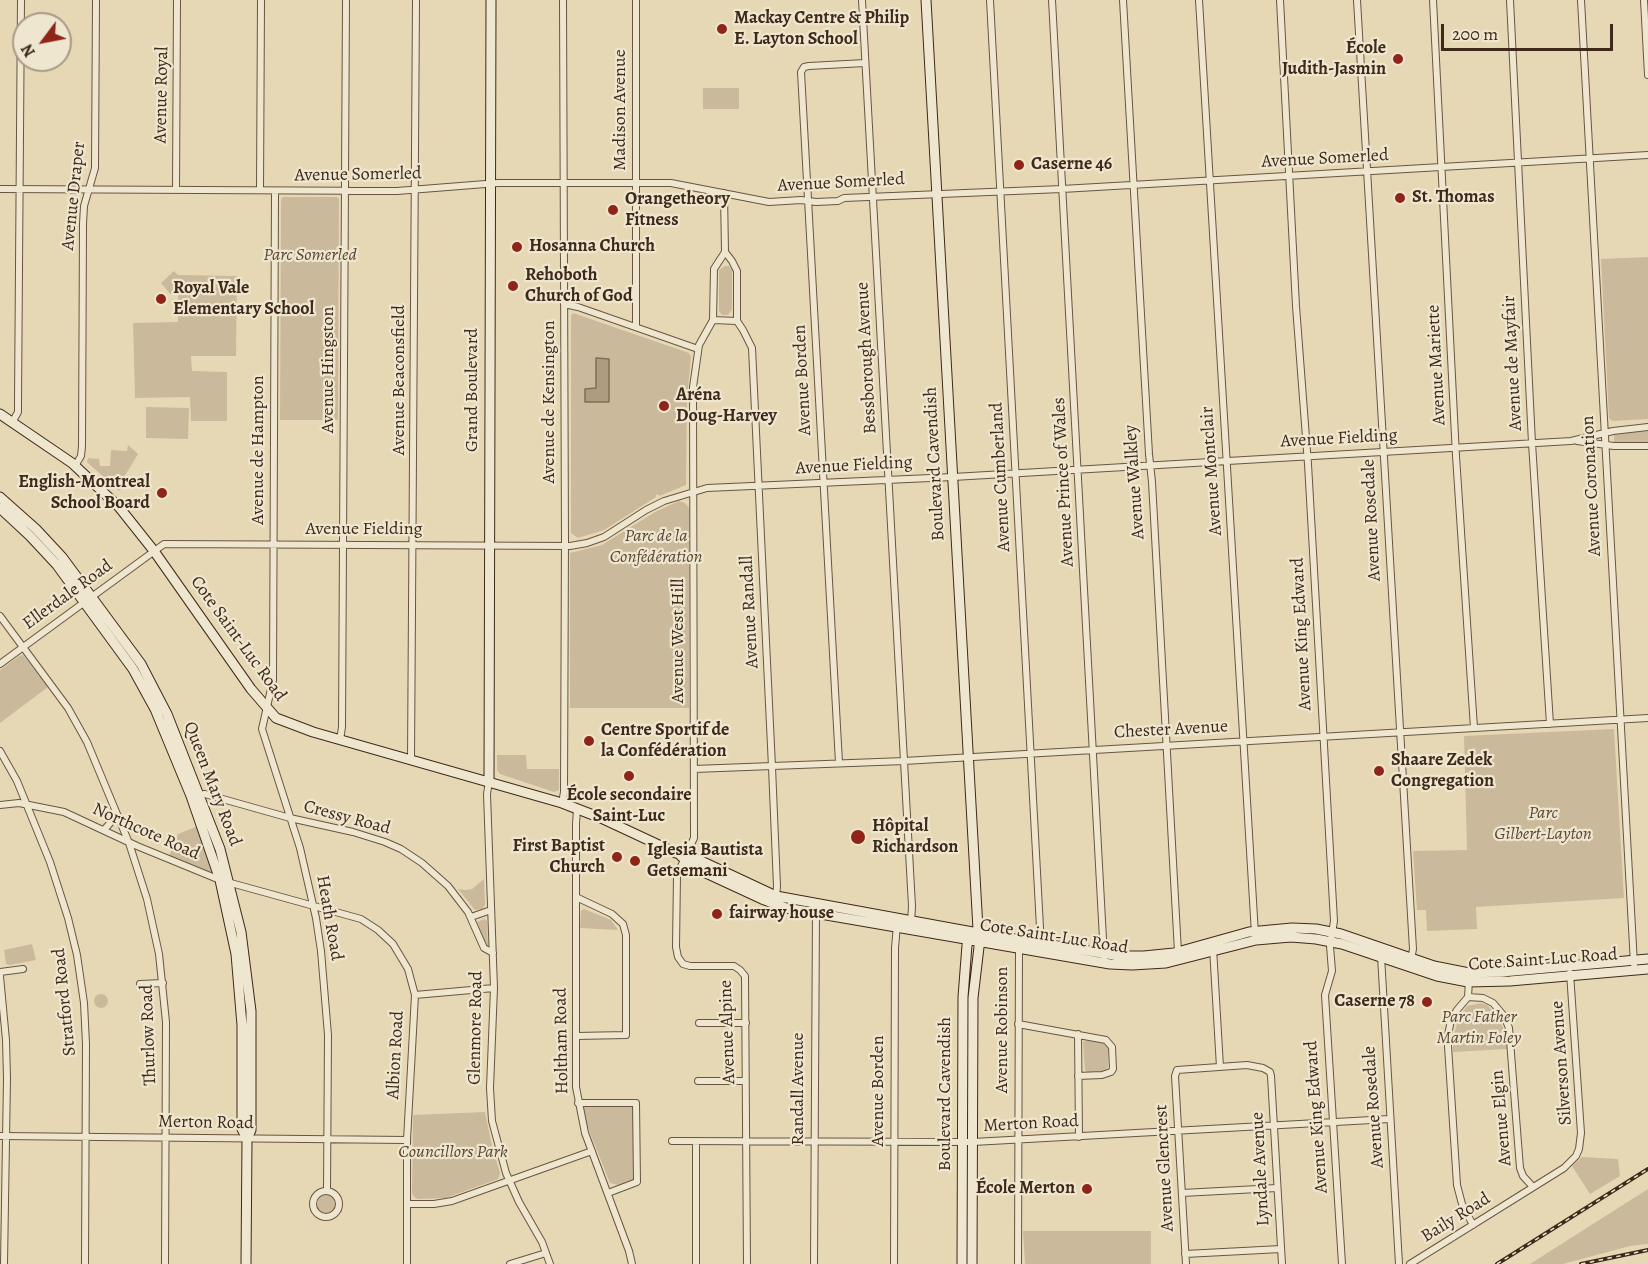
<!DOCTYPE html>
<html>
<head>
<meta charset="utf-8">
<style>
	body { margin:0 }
	#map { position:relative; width:1648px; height:1264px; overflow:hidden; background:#e7d8b5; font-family:Alegreya,serif }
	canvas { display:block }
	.north { position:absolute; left:12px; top:12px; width:60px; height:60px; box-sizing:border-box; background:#efe6cf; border:2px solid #a89a87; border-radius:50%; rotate:238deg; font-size:16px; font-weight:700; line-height:24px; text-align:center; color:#3e291a }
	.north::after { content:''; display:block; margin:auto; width:21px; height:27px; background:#8f2418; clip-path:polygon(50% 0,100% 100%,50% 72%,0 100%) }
	.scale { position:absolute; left:1441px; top:24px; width:172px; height:27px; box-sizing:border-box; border:3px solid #3e291a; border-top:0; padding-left:8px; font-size:18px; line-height:21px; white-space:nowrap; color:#3e291a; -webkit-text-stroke:4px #efe6cf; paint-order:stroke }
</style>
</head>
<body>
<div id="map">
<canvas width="1648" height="1264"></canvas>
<div class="north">N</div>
<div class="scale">200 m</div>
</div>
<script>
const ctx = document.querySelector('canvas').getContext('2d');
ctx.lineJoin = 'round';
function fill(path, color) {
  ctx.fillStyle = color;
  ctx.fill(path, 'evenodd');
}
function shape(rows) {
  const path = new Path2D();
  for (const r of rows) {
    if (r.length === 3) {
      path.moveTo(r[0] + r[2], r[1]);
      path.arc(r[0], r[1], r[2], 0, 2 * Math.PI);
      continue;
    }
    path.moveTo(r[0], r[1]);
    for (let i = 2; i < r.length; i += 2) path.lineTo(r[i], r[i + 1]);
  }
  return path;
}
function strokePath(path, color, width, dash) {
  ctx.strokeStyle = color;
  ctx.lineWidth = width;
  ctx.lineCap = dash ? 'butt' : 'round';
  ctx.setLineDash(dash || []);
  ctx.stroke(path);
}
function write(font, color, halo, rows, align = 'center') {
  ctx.font = font + ' Alegreya,serif';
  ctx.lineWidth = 4.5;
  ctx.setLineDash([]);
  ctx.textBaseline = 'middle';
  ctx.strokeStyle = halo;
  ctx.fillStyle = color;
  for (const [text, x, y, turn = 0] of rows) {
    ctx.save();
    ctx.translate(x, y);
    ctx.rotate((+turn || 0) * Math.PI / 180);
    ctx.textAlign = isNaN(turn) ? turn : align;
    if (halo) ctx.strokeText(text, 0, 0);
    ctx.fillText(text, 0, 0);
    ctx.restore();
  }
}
fill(shape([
	[703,88,739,88,739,109,703,109],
	[283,197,337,197,339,199,338,420,280,420,281,199],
	[1648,257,1648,419,1612,421,1609,418,1601,259],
	[725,266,729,266,732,270,732,309,728,315,722,315,719,311,719,270],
	[174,271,178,275,237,276,236,356,191,356,192,371,227,372,227,421,191,421,190,397,135,398,133,323,178,322,178,287,170,294,161,283],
	[573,313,689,353,691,357,687,398,686,485,659,496,658,494,656,495,656,497,604,530,578,538,571,533,571,316],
	[146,407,189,408,188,439,146,438],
	[1648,429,1648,444,1614,442,1614,435,1616,434],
	[128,445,138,454,121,482,124,486,119,491,87,462,88,458,99,459,100,466,110,466,111,450,127,451],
	[679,501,685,503,689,508,689,708,570,708,570,553,602,545,655,512],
	[23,655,48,687,0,723,0,670,19,656],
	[1614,729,1624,898,1476,907,1477,929,1427,931,1426,910,1417,910,1413,851,1467,850,1464,736],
	[497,755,526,755,527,769,559,769,559,790,554,792,500,774,497,770],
	[198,826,212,870,211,872,169,856,178,834],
	[484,879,485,905,482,909,475,910,458,889,466,890,472,889],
	[584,909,611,920,618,930,580,928,581,911],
	[484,919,487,921,488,946,486,946,477,922],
	[32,944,36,960,10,965,6,964,4,950],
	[101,1001,7],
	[1481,1003,1487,1005,1499,1018,1505,1033,1507,1049,1453,1052,1453,1038,1459,1017,1467,1006],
	[1088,1040,1105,1043,1108,1045,1108,1067,1105,1071,1087,1072,1085,1070,1083,1042],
	[578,1103,636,1103,637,1182,618,1185,610,1183],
	[485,1112,492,1146,500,1173,498,1179,446,1198,418,1199,414,1197,412,1193,413,1115],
	[1582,1157,1618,1159,1620,1176,1590,1194,1572,1166],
	[1648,1189,1648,1244,1630,1246,1563,1264,1530,1264],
	[327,1205,10],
	[1023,1231,1151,1231,1151,1264,1025,1264]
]), '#caba9b');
const water = shape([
	[596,358,609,359,609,402,585,402,585,389,596,388,596,358]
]);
fill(water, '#ae9c80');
strokePath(water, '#816e57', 1.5);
const street = shape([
	[636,0,636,327],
	[862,0,912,906,911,923],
	[990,0,1041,946],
	[1052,0,1104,957],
	[1123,0,1149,454,1152,482,1178,952],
	[1199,0,1255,934],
	[1280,0,1296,306,1308,464,1334,921,1330,946,1332,971,1325,995,1342,1264],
	[1357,0,1413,949,1411,960],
	[1433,0,1456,456,1474,728],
	[1510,0,1532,443,1550,724],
	[1581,0,1634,964],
	[1644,0,1648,75],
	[0,189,397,191,498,183,671,183,769,202,801,200,816,202,838,201,844,198,1062,189,1648,155],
	[176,190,177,0],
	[260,190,261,0],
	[275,191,273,680,262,729,300,848,316,918,321,951,328,1035,327,1191],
	[724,193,725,252,714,269,713,320,699,345,693,387,694,838,677,875,676,947,678,957,683,964,690,966,734,966,740,970,745,976,747,1264],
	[725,252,732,261,737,271,737,321,743,330,752,348,772,767,777,886,776,898],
	[564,304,578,307,698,349],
	[713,320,737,321],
	[13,421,18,412,18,402,21,0],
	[1577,441,1614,446,1648,446],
	[75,466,81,456,82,446,83,224,84,206,95,168,96,0],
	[0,616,68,708,87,742,129,843,147,899,159,954,166,1022,165,1264],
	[0,664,164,544,570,546,587,543,604,537,646,510,664,501,707,488,953,477,1571,441,1613,431,1648,427],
	[340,740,342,727,346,0],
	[0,751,17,781,50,862,68,918,77,955,84,1003,86,1044,85,1264],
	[411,760,416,0],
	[839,763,801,72,804,67,809,66,865,63],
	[694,769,904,761,1648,718],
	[489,781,487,794,494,988,490,1088,492,1121,506,1173,519,1202,542,1242,550,1264],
	[195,795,205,794,290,818,353,832,385,842,401,849,422,863,448,886,468,912,484,948,493,953],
	[562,803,564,792,565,539,563,0],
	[0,805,19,803,64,812,137,846,220,880,361,919,378,930,393,944,408,969,415,995,407,1140,407,1264],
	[577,809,576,824,576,1087,585,1133,629,1251,632,1264],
	[104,830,111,822,116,813],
	[471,917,491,910],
	[1213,948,1220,1067],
	[1381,956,1399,1264],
	[0,972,23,969],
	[0,976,6,1040,7,1078,4,1264],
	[1469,980,1468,997,1457,1010,1451,1020,1448,1035,1448,1046,1457,1185,1462,1204,1473,1225],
	[140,984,163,983],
	[415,995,494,988],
	[1468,997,1483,998,1493,1003,1504,1016,1509,1028,1520,1168,1523,1176,1533,1187],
	[699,1023,746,1023],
	[1018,1024,1106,1040,1112,1047,1113,1069,1111,1072,1102,1075,1078,1076],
	[1078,1034,1079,1137],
	[576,1036,626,1035,626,935,623,924,612,914,576,897],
	[698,1081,745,1081],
	[578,1103,636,1103,637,1182,608,1193],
	[0,1136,407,1140],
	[672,1141,973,1142,1390,1119],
	[696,1141,696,1264],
	[326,1204,13],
	[1182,1193,1277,1188],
	[407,1204,434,1204,452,1201,592,1151],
	[1185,1254,1281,1249],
	[510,1264,546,1253],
	[814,1264,816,911],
	[894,1264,895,948,897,925],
	[1018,1264,1019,947],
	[1186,1264,1175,1076,1177,1070,1247,1065,1263,1068,1270,1072,1271,1076,1282,1264],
	[1410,1264,1564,1168,1576,1156,1579,1149,1581,1133,1570,973]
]);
const secondary = shape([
	[926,0,979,947,973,998,972,1264],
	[0,414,72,463,119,507,154,551,251,689,276,718,313,732,562,803,601,818,676,853,699,860,776,896,978,933,1120,956,1144,956,1174,953,1249,932,1292,928,1316,929,1341,934,1434,966,1469,973,1502,972,1648,959],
	[0,497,36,529,62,557,141,664,167,714,220,849,241,932,251,1011,251,1130,247,1139,246,1264],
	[0,508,30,536,57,565,133,669,155,709,191,796,220,880,236,954,242,1025,242,1129,247,1139],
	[489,781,491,0],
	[681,856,695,868,762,899,786,908,1110,964,1132,965,1166,963,1256,940,1291,937,1316,939,1342,944,1437,976,1468,982,1510,981,1648,969],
	[962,1264,963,997,967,945,971,936]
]);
strokePath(street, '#685541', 8);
strokePath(secondary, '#3e291a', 11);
strokePath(street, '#efe6cf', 6);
strokePath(secondary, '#efe6cf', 9);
const rail = shape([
	[1497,1264,1648,1169],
	[1581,1264,1648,1250]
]);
strokePath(rail, '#3e291a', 4);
strokePath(rail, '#efe6cf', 1.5, [4.5]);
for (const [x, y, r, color] of [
	[722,29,6,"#8f2418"],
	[1398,59,6,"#8f2418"],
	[1019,165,6,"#8f2418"],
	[1400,198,6,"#8f2418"],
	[613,210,6,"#8f2418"],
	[517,247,6,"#8f2418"],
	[513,286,6,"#8f2418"],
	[161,299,6,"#8f2418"],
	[664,406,6,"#8f2418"],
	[162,493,6,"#8f2418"],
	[589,741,6,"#8f2418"],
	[1379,771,6,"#8f2418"],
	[629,776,6,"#8f2418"],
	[858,837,8,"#8f2418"],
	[617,857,6,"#8f2418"],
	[635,861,6,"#8f2418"],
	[717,914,6,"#8f2418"],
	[1427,1002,6,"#8f2418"],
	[1087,1189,6,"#8f2418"]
]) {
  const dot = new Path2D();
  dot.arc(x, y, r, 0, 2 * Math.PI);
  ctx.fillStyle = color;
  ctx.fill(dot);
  strokePath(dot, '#efe6cf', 2);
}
write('bold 18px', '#3e291a', '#efe6cf', [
	["Mackay Centre & Philip",734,19],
	["E. Layton School",734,40],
	["École",1386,49,"right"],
	["Judith-Jasmin",1386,70,"right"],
	["Caserne 46",1031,165],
	["St. Thomas",1412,198],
	["Orangetheory",625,200],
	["Fitness",625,221],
	["Hosanna Church",529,247],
	["Rehoboth",525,276],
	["Church of God",525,297],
	["Royal Vale",173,289],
	["Elementary School",173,310],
	["Aréna",676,396],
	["Doug-Harvey",676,417],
	["English-Montreal",150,483,"right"],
	["School Board",150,504,"right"],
	["Centre Sportif de",601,731],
	["la Confédération",601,752],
	["Shaare Zedek",1391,761],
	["Congregation",1391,782],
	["École secondaire",629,796,"center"],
	["Saint-Luc",629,817,"center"],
	["Hôpital",872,827],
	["Richardson",872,848],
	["First Baptist",605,847,"right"],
	["Church",605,868,"right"],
	["Iglesia Bautista",647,851],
	["Getsemani",647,872],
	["fairway house",729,914],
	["Caserne 78",1415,1002,"right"],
	["École Merton",1075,1189,"right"]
], 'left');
write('18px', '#3e291a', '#efe6cf', [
	["Avenue Royal",162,95,-89],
	["Madison Avenue",621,110,-90],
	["Avenue Somerled",1325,159,-3],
	["Avenue Somerled",358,175,-1],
	["Avenue Somerled",841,183,-3],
	["Avenue Draper",74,196,-84],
	["Bessborough Avenue",867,358,-93],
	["Avenue de Mayfair",1513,363,-93],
	["Avenue Mariette",1437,365,-93],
	["Avenue Hingston",329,370,-90],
	["Avenue Beaconsfield",400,380,-90],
	["Avenue Borden",803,380,-93],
	["Grand Boulevard",473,390,-90],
	["Avenue de Kensington",550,402,-90],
	["Avenue Fielding",1339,439,-3],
	["Avenue de Hampton",259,450,-90],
	["Boulevard Cavendish",935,464,-93],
	["Avenue Fielding",854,466,-3],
	["Avenue Montclair",1212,471,-94],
	["Avenue Cumberland",1001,477,-93],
	["Avenue Prince of Wales",1064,482,-93],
	["Avenue Walkley",1135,482,-94],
	["Avenue Coronation",1592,486,-93],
	["Avenue Rosedale",1372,520,-93],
	["Avenue Fielding",364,530],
	["Ellerdale Road",68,595,-36],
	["Avenue Randall",750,612,-93],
	["Avenue King Edward",1302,634,-93],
	["Cote Saint-Luc Road",238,639,54],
	["Avenue West Hill",679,641,-90],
	["Chester Avenue",1171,730,-3],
	["Queen Mary Road",212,784,69],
	["Cressy Road",347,818,15],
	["Northcote Road",146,832,24],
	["Heath Road",329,918,80],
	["Cote Saint-Luc Road",1054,937,9],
	["Cote Saint-Luc Road",1543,960,-4],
	["Stratford Road",65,1002,-96],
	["Glenmore Road",476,1028,-89],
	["Avenue Robinson",1003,1030,-90],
	["Avenue Alpine",728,1032,-92],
	["Thurlow Road",149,1035,-92],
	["Holtham Road",562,1041,-91],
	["Albion Road",396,1055,-87],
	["Silverson Avenue",1562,1063,-94],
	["Randall Avenue",799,1089,-90],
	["Avenue Borden",879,1091,-90],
	["Boulevard Cavendish",946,1094,-90],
	["Avenue Rosedale",1374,1107,-94],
	["Avenue King Edward",1317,1117,-94],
	["Avenue Elgin",1502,1118,-95],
	["Merton Road",206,1123,1],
	["Merton Road",1031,1124,-3],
	["Avenue Glencrest",1165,1168,-93],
	["Lyndale Avenue",1261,1169,-93],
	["Baily Road",1456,1218,-32]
]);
write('italic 18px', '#5a4634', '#efe6cf', [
	["Parc Somerled",310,256],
	["Parc de la",656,537],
	["Confédération",656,558],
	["Parc",1543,814],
	["Gilbert-Layton",1543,835],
	["Parc Father",1479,1018],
	["Martin Foley",1479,1039],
	["Councillors Park",453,1153]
]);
</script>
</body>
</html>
